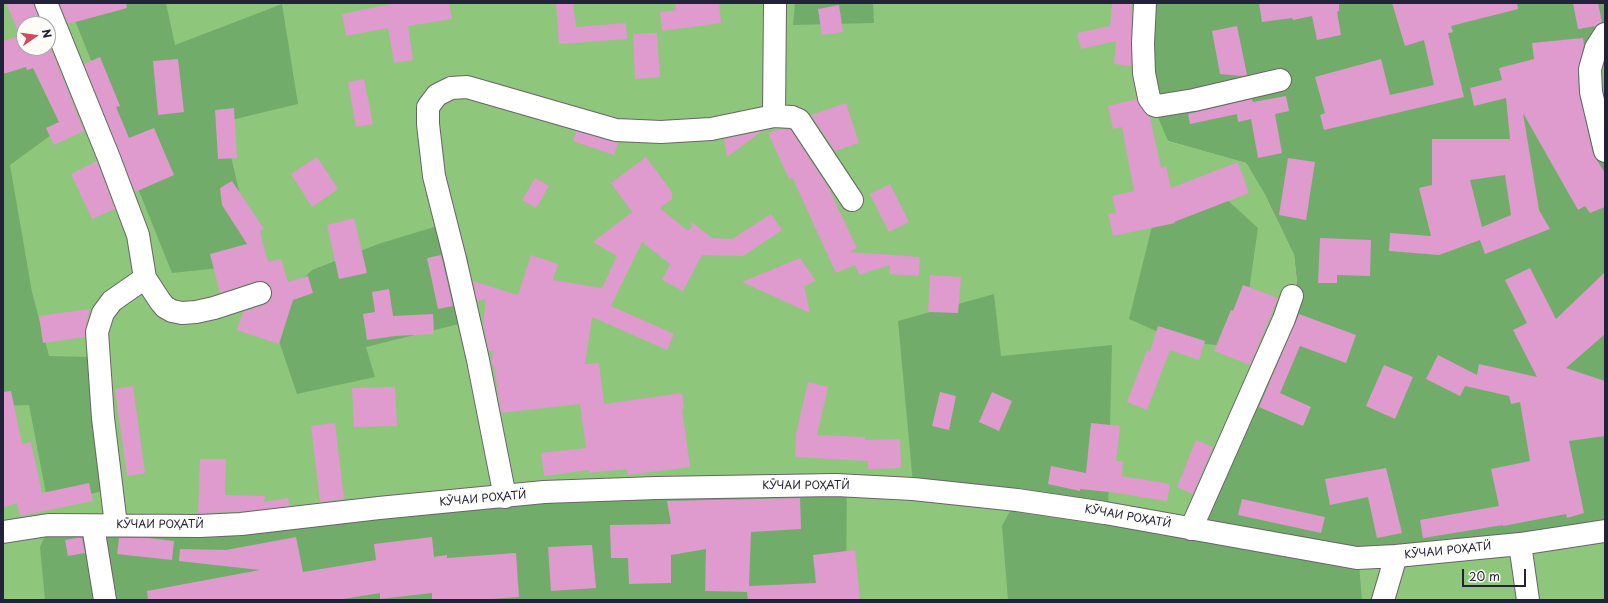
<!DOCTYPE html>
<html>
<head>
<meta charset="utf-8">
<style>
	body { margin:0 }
	#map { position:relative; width:1608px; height:603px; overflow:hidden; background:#eedebc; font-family:"Playpen Sans",sans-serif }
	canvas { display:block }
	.frame { position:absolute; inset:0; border:4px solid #22223b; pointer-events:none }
	.north { position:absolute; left:16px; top:16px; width:40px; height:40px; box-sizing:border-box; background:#fdfcf7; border:1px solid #a5a5ac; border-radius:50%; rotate:77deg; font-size:11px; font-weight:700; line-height:16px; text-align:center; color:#22223b }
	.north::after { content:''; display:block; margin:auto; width:14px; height:18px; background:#d1495b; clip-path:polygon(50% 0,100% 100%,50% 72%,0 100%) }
	.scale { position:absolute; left:1462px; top:569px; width:64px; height:18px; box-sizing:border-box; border:2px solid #22223b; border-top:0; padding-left:5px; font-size:12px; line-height:14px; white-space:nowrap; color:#22223b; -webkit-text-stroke:3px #fdfcf7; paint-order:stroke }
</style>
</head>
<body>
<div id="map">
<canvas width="1608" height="603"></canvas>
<div class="frame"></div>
<div class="north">N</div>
<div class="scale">20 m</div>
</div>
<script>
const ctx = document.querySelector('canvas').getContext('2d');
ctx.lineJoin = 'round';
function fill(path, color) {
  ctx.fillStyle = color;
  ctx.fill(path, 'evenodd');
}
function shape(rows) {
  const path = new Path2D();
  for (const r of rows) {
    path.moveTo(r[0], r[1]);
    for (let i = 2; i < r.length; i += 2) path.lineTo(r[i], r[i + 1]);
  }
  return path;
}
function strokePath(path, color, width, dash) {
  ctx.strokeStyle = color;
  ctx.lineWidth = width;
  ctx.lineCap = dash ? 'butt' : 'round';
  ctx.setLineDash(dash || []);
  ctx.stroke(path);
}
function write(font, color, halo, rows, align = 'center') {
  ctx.font = font + ' "Playpen Sans",sans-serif';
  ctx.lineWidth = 3;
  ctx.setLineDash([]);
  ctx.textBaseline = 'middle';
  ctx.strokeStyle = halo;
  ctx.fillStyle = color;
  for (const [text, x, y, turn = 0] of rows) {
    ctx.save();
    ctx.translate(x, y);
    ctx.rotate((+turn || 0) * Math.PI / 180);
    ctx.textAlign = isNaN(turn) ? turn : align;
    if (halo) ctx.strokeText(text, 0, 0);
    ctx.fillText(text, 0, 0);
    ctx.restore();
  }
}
fill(shape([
	[3,3,1146,3,1168,141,1246,163,1265,195,1294,255,1297,282,1285,324,1605,526,1605,600,3,600],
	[24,24,48,24,48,48,24,48],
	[1605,37,1605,123,1597,94]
]), '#8ec77b');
fill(shape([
	[68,3,166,3,175,45,282,4,298,104,223,122,256,264,172,273,131,171,106,98],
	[795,3,873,3,874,23,793,25],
	[1146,3,1605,3,1605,37,1597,94,1605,123,1605,526,1358,553,1362,600,1008,600,1002,526,1019,494,913,484,898,321,994,294,1001,356,1112,345,1108,508,1197,522,1285,324,1297,282,1294,255,1265,195,1246,163,1168,141,1149,96],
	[47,53,73,119,10,165,32,292,49,356,90,357,103,491,48,504,29,405,3,406,3,62],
	[1210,184,1258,228,1241,347,1181,342,1129,319,1154,218],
	[454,221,468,259,471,321,366,347,375,377,297,394,273,324,289,292,312,270,378,244],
	[847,478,846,585,848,600,45,600,40,547,52,520,154,525]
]), '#72ac6b');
fill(shape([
	[6,3,34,3,41,24,24,24,24,48,48,48,48,41,84,131,54,145,46,128,59,122,33,68,27,70,26,67,3,74,3,41,20,36],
	[59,3,126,3,127,8,68,24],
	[396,3,449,3,452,19,408,26,413,60,394,63,388,28,346,36,342,14],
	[556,3,573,3,576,27,626,23,627,39,559,44],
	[675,3,719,3,721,23,662,31,660,12,676,10],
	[1112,3,1132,3,1131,42,1131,66,1114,64,1116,41,1081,49,1077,33,1110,26],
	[1259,3,1339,3,1339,11,1337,12,1341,35,1317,40,1312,16,1293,20,1292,18,1262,22],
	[1392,3,1517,3,1518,9,1451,26,1453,32,1448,33,1464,97,1324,130,1320,115,1325,113,1315,77,1381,59,1390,95,1434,85,1424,40,1405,46],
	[1573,3,1598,3,1602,22,1596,26,1578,29],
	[839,5,843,32,822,35,818,9],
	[1237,26,1247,75,1242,76,1220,74,1212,31],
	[657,33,660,77,635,79,633,34],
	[1583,38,1584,45,1578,69,1579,93,1593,154,1605,173,1605,207,1590,213,1585,206,1578,210,1523,113,1539,210,1550,229,1485,254,1480,240,1439,255,1389,251,1390,233,1431,236,1419,188,1432,185,1432,139,1510,139,1506,98,1474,106,1470,88,1502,80,1499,68,1534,59,1532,43],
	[1505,175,1511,215,1482,227,1470,180],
	[100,57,120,106,116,107,129,138,154,128,174,175,135,192,84,64],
	[178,59,184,112,158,115,153,61],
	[364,79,373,124,356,127,348,82],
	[1286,96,1289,111,1275,114,1282,153,1258,158,1251,119,1238,122,1237,114,1190,124,1188,114,1252,99,1253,102],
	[1137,99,1144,112,1150,117,1161,168,1166,166,1171,188,1238,162,1249,193,1174,222,1175,223,1113,236,1108,214,1116,213,1112,196,1134,191,1122,127,1113,129,1108,106],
	[846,103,859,143,835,151,811,115],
	[234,108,237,158,218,159,215,110],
	[778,129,791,130,828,187,857,248,850,252,920,257,919,276,889,274,890,265,859,275,855,265,836,273,792,177,789,179,768,133],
	[576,131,618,143,614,155,573,141],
	[762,131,727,157,724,139],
	[317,157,338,189,312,207,291,174],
	[646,157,672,192,672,199,660,208,688,231,692,226,690,221,712,238,732,239,771,214,782,230,743,256,702,255,683,291,662,280,670,264,642,242,611,306,674,334,667,350,592,317,585,364,599,363,604,404,682,393,684,409,682,409,690,467,628,475,627,469,589,473,589,470,544,476,541,453,586,448,580,404,501,413,494,366,492,365,491,363,493,351,489,351,483,324,486,299,477,301,473,281,518,295,531,255,558,264,553,280,602,288,617,256,593,242,632,212,611,183],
	[1288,158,1315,162,1306,220,1279,215],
	[97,161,115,209,92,219,71,174],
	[535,178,549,186,536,208,522,200],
	[232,181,264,229,260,231,262,240,261,241,262,240,268,262,281,259,288,282,308,276,313,293,293,300,279,344,237,330,243,312,264,305,270,301,272,296,272,290,268,283,263,281,257,281,220,293,210,254,247,244,222,205,220,188],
	[890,184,909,222,889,232,870,194],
	[354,218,367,273,339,279,327,225],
	[1320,238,1371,240,1370,276,1337,275,1337,283,1318,283],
	[441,255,453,306,438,309,427,258],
	[800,258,816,281,804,286,810,313,742,282],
	[1530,268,1556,319,1605,272,1605,334,1566,368,1605,381,1605,436,1569,441,1584,513,1567,518,1566,514,1503,526,1503,525,1423,538,1420,520,1499,506,1491,469,1530,461,1520,402,1511,404,1509,396,1465,386,1460,396,1426,379,1438,355,1477,375,1479,364,1537,377,1513,330,1527,323,1505,280],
	[930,275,961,277,958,313,928,312],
	[1243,285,1278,298,1250,365,1214,351,1231,310,1233,311],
	[389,289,393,316,433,314,434,334,395,336,367,340,363,314,375,312,372,292],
	[90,309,85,329,85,337,43,343,39,316],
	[1299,314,1356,335,1346,363,1300,346,1280,393,1311,407,1303,426,1259,407],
	[1158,326,1205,341,1199,360,1170,350,1147,410,1127,402,1147,350,1150,352],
	[1384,365,1413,377,1395,419,1366,406],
	[808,382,828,387,817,435,865,437,865,440,900,439,901,468,868,469,868,461,795,457,796,434],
	[133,386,145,473,127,476,115,389],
	[395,387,397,426,354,427,352,388],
	[11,391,22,444,31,442,42,493,89,483,93,501,20,516,17,503,3,508,3,392],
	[940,392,956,396,949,430,932,426],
	[992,392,1012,401,999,431,979,422],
	[335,423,344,499,320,502,311,426],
	[1091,423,1120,426,1116,461,1123,461,1122,476,1170,484,1167,501,1110,492,1080,489,1080,491,1048,484,1051,466,1086,473],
	[1196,440,1213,447,1193,494,1177,487],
	[200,459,226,459,225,495,265,496,264,502,288,498,290,506,240,512,198,513],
	[1386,468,1402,533,1377,538,1368,497,1330,505,1325,479],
	[800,498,801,529,751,532,749,586,816,583,813,555,855,550,860,600,748,600,747,592,705,591,706,549,671,555,671,583,629,584,628,558,611,558,610,525,671,524,667,501],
	[1242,499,1325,517,1321,533,1238,515],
	[296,537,303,572,376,560,374,544,432,537,434,557,447,555,447,558,516,553,519,597,478,600,432,600,432,593,380,599,380,593,337,600,148,600,147,591,260,570,179,561,180,549,226,550],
	[77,538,82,538,85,553,68,556,65,540],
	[119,538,149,538,174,541,172,560,117,554],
	[592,545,596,588,551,591,548,547]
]), '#df9ace');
const minor = shape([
	[46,3,109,158,138,235,145,278,112,301,103,313,97,332,103,418,116,525],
	[1145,3,1143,43,1144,73,1149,98,1154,105,1157,106,1194,100,1280,80],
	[1605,34,1596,48,1590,69,1591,92,1605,151],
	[774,116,792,117,799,120,852,200],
	[145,278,160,301,165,307,172,311,182,313,196,312,214,308,260,293],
	[505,497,478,360,455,259,434,176,428,124,428,107,437,95,451,88,467,87,616,130,661,132,711,129,774,116,775,3],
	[93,526,105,600],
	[1191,529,1284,319,1292,296],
	[3,532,48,525,200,526,241,524,379,508,544,492,656,488,836,485,913,489,1017,500,1105,513,1357,558,1396,556,1520,544,1605,531],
	[1520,544,1528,600],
	[1383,600,1396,556]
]);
strokePath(minor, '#696468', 24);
strokePath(minor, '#fff', 22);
write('11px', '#22223b', '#fdfcf7', [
	["КӮЧАИ РОҲАТӢ",806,486],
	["КӮЧАИ РОҲАТӢ",483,499,-5],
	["КӮЧАИ РОҲАТӢ",1128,517,10],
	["КӮЧАИ РОҲАТӢ",160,525],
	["КӮЧАИ РОҲАТӢ",1448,551,-6]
]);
</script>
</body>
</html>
